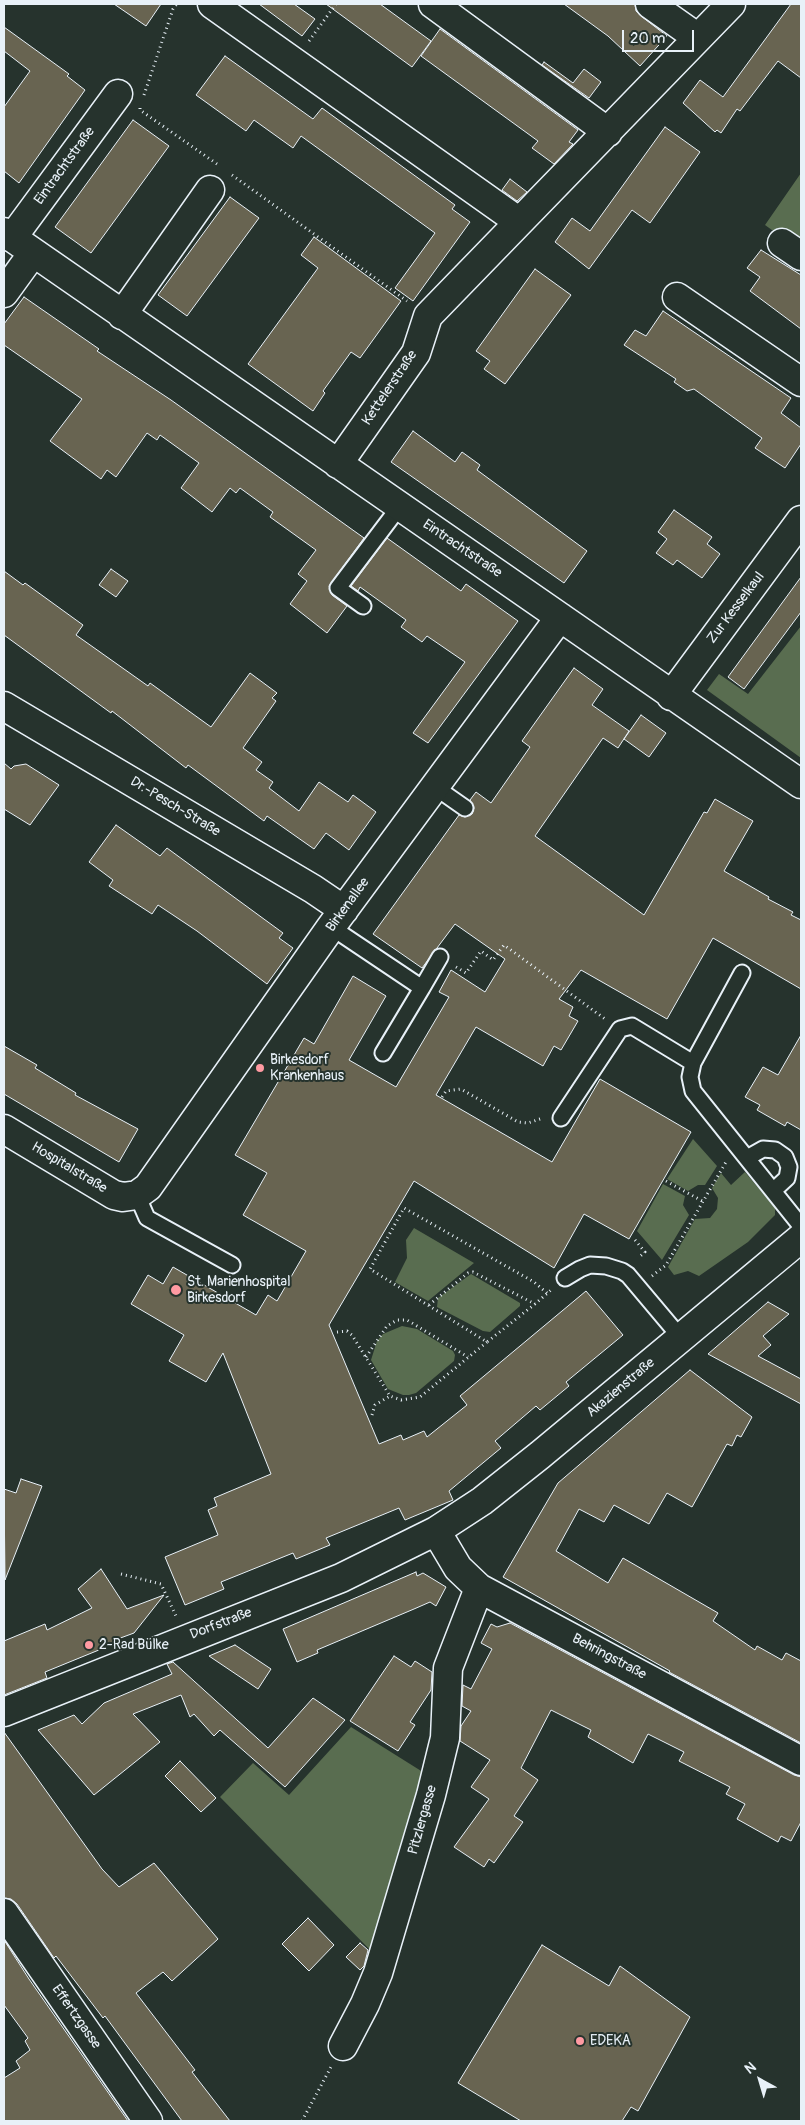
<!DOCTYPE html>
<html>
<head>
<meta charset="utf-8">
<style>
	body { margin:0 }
	#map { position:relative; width:805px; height:2125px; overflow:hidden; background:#26332d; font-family:Pangolin,sans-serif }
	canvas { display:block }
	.frame { position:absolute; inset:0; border:5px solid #e8f1f8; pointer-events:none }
	.north { position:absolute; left:735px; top:2055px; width:50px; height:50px; -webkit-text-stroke:4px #26332d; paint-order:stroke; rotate:321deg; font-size:14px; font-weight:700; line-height:20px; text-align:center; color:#e8f1f8 }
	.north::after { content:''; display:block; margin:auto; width:18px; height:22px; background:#e8f1f8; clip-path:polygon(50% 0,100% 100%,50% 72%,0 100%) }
	.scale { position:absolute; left:622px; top:30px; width:72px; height:22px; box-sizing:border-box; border:2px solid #e8f1f8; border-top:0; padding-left:6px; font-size:15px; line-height:18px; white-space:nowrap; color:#e8f1f8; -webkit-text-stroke:4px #26332d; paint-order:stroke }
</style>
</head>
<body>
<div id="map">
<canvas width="805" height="2125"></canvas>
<div class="frame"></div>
<div class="north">N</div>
<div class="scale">20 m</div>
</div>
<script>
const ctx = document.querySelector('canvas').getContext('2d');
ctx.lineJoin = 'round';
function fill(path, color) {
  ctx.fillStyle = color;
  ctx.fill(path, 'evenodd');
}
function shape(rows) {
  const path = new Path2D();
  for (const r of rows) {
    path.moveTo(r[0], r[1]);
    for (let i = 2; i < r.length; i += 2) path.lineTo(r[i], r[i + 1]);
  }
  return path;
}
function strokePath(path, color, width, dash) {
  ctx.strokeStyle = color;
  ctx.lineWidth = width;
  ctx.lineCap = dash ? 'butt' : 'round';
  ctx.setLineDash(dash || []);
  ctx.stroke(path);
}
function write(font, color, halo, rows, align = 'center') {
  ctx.font = font + ' Pangolin,sans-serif';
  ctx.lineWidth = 4;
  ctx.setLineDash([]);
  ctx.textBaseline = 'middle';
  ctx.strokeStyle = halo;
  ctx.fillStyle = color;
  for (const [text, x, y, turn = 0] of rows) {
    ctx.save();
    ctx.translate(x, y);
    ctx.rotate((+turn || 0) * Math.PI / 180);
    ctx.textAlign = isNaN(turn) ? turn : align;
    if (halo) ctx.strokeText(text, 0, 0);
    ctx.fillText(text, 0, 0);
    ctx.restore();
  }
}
fill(shape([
	[801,173,801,251,765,225],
	[801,626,801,758,707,690,719,674,748,694],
	[693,1139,717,1166,705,1185,698,1185,688,1191,667,1179],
	[745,1172,775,1208,775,1215,748,1242,699,1276,688,1271,674,1275,668,1267,695,1219,710,1218,717,1209,718,1198,712,1188,721,1173,731,1185],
	[663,1184,685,1196,683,1205,689,1215,662,1260,637,1231],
	[414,1228,474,1263,428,1301,395,1282,407,1258,406,1240],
	[471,1274,520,1303,520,1306,490,1332,483,1331,437,1307,438,1298],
	[402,1326,417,1329,453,1351,455,1355,454,1361,416,1393,409,1395,403,1395,388,1389,371,1360,377,1341,383,1334],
	[351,1727,426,1774,374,1954,220,1797,253,1763,289,1795]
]), '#596d50');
const building = shape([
	[114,4,161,4,146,26,114,4],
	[259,4,294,4,315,19,302,36,259,4],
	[326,4,380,4,431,41,412,67,326,4],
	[564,4,635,4,636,11,641,16,667,36,640,66,608,36,564,4],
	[791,4,801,4,801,78,778,61,740,111,737,109,721,133,717,130,715,132,683,103,700,80,723,97,791,4],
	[4,27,69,74,67,76,85,90,19,183,4,171,4,107,30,71,4,51,4,27],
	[440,29,578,130,569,142,573,144,554,164,532,148,538,141,421,56,440,29],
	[225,56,313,119,322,108,455,205,452,209,470,222,413,301,395,288,435,233,301,136,293,148,254,120,246,131,196,95,225,56],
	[544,62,573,83,584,69,601,82,589,98,542,65,544,62],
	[133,120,169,146,91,253,55,227,133,120],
	[665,127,700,152,650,223,632,210,589,269,555,242,572,218,590,231,665,127],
	[510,179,527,192,517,201,502,190,510,179],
	[230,197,259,218,187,316,158,295,230,197],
	[314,237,401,301,360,358,351,352,323,391,325,393,313,411,248,364,318,268,301,255,314,237],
	[761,250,801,275,801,329,750,291,760,277,747,268,761,250],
	[535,269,571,295,505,384,484,369,490,361,476,351,535,269],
	[24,297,99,349,97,351,171,400,364,538,329,586,332,595,347,606,327,633,290,604,307,581,298,574,316,550,270,517,273,512,240,488,236,493,230,488,212,512,181,488,199,463,160,435,157,440,147,433,116,477,107,470,101,479,50,441,82,399,4,345,4,324,24,297],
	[663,311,791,398,781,413,801,428,801,444,785,468,755,448,762,438,694,389,687,391,674,382,676,379,624,345,635,330,646,336,663,311],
	[413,431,455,462,462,452,480,465,477,470,587,551,564,583,391,462,413,431],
	[674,510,712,537,707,544,720,554,702,578,677,560,673,565,656,553,667,539,658,532,674,510],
	[387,538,461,591,466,584,518,621,428,743,413,733,465,662,427,636,422,642,401,627,406,620,360,587,358,591,351,586,387,538],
	[111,569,128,581,116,597,99,585,111,569],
	[4,571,23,585,25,583,83,625,76,635,148,686,150,683,211,727,250,673,277,693,272,698,276,701,243,748,262,762,256,770,273,782,269,788,299,811,319,782,348,802,353,795,376,812,349,850,326,833,314,849,267,816,264,821,188,765,186,768,112,711,111,713,4,635,4,571],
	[801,577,801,612,744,689,728,677,801,577],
	[574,668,603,689,592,705,629,731,618,748,603,738,535,836,644,915,704,812,707,813,715,799,753,821,724,871,769,897,768,899,793,912,791,915,801,920,801,989,713,938,667,1019,581,970,559,999,573,1007,569,1016,578,1021,561,1050,554,1046,543,1066,476,1027,436,1095,552,1162,600,1079,691,1132,629,1239,584,1214,554,1268,414,1181,329,1325,379,1444,401,1435,403,1440,424,1431,427,1437,467,1405,460,1396,586,1291,623,1335,566,1382,569,1386,540,1410,536,1406,495,1441,501,1448,449,1491,453,1500,405,1520,399,1508,326,1538,330,1545,296,1559,293,1553,221,1582,224,1589,185,1605,165,1557,218,1535,208,1510,217,1506,214,1498,271,1474,223,1353,206,1382,169,1361,184,1335,131,1304,148,1275,163,1284,173,1267,256,1315,268,1295,277,1301,306,1251,243,1215,267,1173,235,1155,304,1038,314,1044,353,976,386,996,349,1060,396,1087,449,997,439,992,451,970,485,992,505,959,455,924,422,968,373,934,459,815,465,817,472,814,474,808,470,800,476,792,491,803,530,747,522,741,574,668],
	[641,715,666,733,649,757,624,739,641,715],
	[4,763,11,769,14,766,26,764,59,785,30,825,4,809,4,763],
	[116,825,160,856,167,848,283,933,279,938,293,948,267,984,197,931,158,905,152,914,109,886,113,880,89,862,116,825],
	[801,1035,801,1130,787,1122,785,1126,757,1110,760,1105,745,1097,763,1067,778,1075,801,1035],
	[4,1046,37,1065,35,1068,76,1093,75,1095,138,1129,119,1162,4,1094,4,1046],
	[768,1302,789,1314,763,1336,771,1345,758,1356,801,1379,801,1404,708,1354,768,1302],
	[690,1370,752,1417,741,1437,737,1435,732,1446,727,1444,692,1507,667,1493,649,1524,614,1505,604,1522,579,1509,556,1551,608,1583,623,1558,718,1613,713,1621,755,1650,757,1646,782,1660,786,1653,801,1661,801,1743,669,1672,670,1671,503,1577,558,1483,690,1370],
	[21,1479,42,1486,5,1580,4,1489,16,1493,21,1479],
	[101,1569,127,1609,164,1595,134,1633,115,1640,116,1643,45,1672,47,1678,4,1695,4,1641,45,1624,47,1630,92,1608,78,1589,101,1569],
	[416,1572,417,1576,423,1573,446,1587,436,1606,430,1602,414,1609,317,1650,318,1653,297,1662,283,1629,416,1572],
	[510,1623,794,1775,801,1777,801,1822,791,1841,781,1836,778,1842,737,1819,745,1804,726,1794,730,1787,679,1761,684,1752,648,1734,633,1763,588,1737,591,1730,551,1710,521,1768,538,1780,514,1816,523,1822,494,1863,489,1859,484,1867,454,1847,489,1799,471,1787,490,1760,460,1741,461,1726,471,1711,462,1706,463,1685,471,1689,492,1649,481,1643,491,1624,497,1627,510,1623],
	[235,1645,271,1669,258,1689,209,1656,235,1645],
	[394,1656,411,1667,415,1661,432,1672,431,1690,410,1722,415,1725,398,1751,350,1721,394,1656],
	[173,1662,268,1748,313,1698,345,1720,285,1787,220,1730,214,1736,194,1714,190,1717,181,1695,133,1714,160,1742,94,1795,38,1730,74,1715,82,1724,104,1703,172,1674,167,1664,173,1662],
	[4,1732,102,1869,119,1887,154,1863,218,1939,172,1981,163,1972,136,1993,195,2070,192,2072,230,2121,182,2121,105,2016,103,2018,56,1956,54,1958,17,1904,11,1899,4,1898,4,1732],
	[180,1761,216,1798,201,1812,165,1776,180,1761],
	[308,1918,334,1945,309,1971,282,1944,308,1918],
	[4,1940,29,1979,128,2121,4,2121,4,2078,20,2068,16,2061,30,2050,25,2041,28,2038,4,2005,4,1940],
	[360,1943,368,1950,364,1966,360,1970,346,1957,360,1943],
	[542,1945,609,1986,620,1966,690,2017,638,2111,631,2107,622,2121,521,2121,458,2083,542,1945]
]);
fill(building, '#686451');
strokePath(building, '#e8f1f8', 1);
const lane = shape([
	[363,606,338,588,400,506],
	[435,787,465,808],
	[331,927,422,988,383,1053],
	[742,973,693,1063,690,1077,693,1091,801,1226],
	[422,988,440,957],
	[561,1118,620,1029,632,1026,693,1063],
	[747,1158,763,1149,775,1150,785,1157,789,1167,787,1178,773,1191],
	[137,1195,147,1218,232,1265],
	[565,1278,580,1269,590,1265,606,1266,622,1271,628,1275,681,1338]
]);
const street = shape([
	[212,4,518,221],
	[433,4,608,132],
	[650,4,698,38],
	[4,232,801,784],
	[12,238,118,94],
	[782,243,801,256],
	[4,293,33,253],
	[677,297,801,382],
	[122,315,210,190],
	[338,464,416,353,428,316,731,4],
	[671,696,801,520],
	[4,706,313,889,344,910],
	[4,1129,114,1195,123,1197,137,1195,148,1187,331,927,560,617],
	[436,1531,458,1568,479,1588,801,1761],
	[4,1712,341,1578,436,1531,482,1501,540,1455,801,1238],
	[4,1913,148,2121],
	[343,2046,365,2004,378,1973,431,1795,445,1738,448,1668,479,1588]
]);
strokePath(lane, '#e8f1f8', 19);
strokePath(street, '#e8f1f8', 31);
strokePath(shape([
	[309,41,336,4],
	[144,95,173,9,177,4],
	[140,108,140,110,217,164],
	[232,175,407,301],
	[456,967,466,973,481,951,493,960,504,945,605,1019],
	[442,1097,446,1091,461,1089,518,1122,528,1123,543,1118],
	[666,1181,704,1202],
	[635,1240,645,1252,638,1258],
	[652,1276,666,1265,726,1162],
	[547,1293,534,1282,404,1208,370,1269,487,1342,535,1304,551,1290],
	[429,1305,468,1273,473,1272,535,1304],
	[337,1332,347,1331,352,1335,390,1396,401,1400,420,1397,487,1342],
	[366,1357,387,1326,397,1320,407,1320,468,1357],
	[372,1415,375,1405,390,1396],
	[121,1574,161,1584,176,1616],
	[302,2121,331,2067]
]), '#e8f1f8', 3, [1, 4]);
strokePath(lane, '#26332d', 15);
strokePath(street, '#26332d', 28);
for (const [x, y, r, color] of [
	[260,1068,5,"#ff9aa2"],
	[176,1290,6,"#ff9aa2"],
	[89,1645,5,"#ff9aa2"],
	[580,2041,5,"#ff9aa2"]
]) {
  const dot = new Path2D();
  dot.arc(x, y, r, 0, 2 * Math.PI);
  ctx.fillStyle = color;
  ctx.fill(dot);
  strokePath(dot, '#26332d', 2);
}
write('14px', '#e8f1f8', '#26332d', [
	["Eintrachtstraße",65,166,-54],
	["Kettelerstraße",390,388,-56],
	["Eintrachtstraße",462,549,34],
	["Zur Kesselkaul",736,608,-53],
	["Dr.-Pesch-Straße",175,807,31],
	["Birkenallee",348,905,-54],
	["Hospitalstraße",69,1168,31],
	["Akazienstraße",621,1388,-40],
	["Dorfstraße",221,1624,-21],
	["Behringstraße",609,1657,28],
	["Pitzlergasse",423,1820,-74],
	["Effertzgasse",76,2017,55]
]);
write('14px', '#e8f1f8', '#26332d', [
	["Birkesdorf",270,1060],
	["Krankenhaus",270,1076],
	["St. Marienhospital",187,1282],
	["Birkesdorf",187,1298],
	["2-Rad Bülke",99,1645],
	["EDEKA",590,2041]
], 'left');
</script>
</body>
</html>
